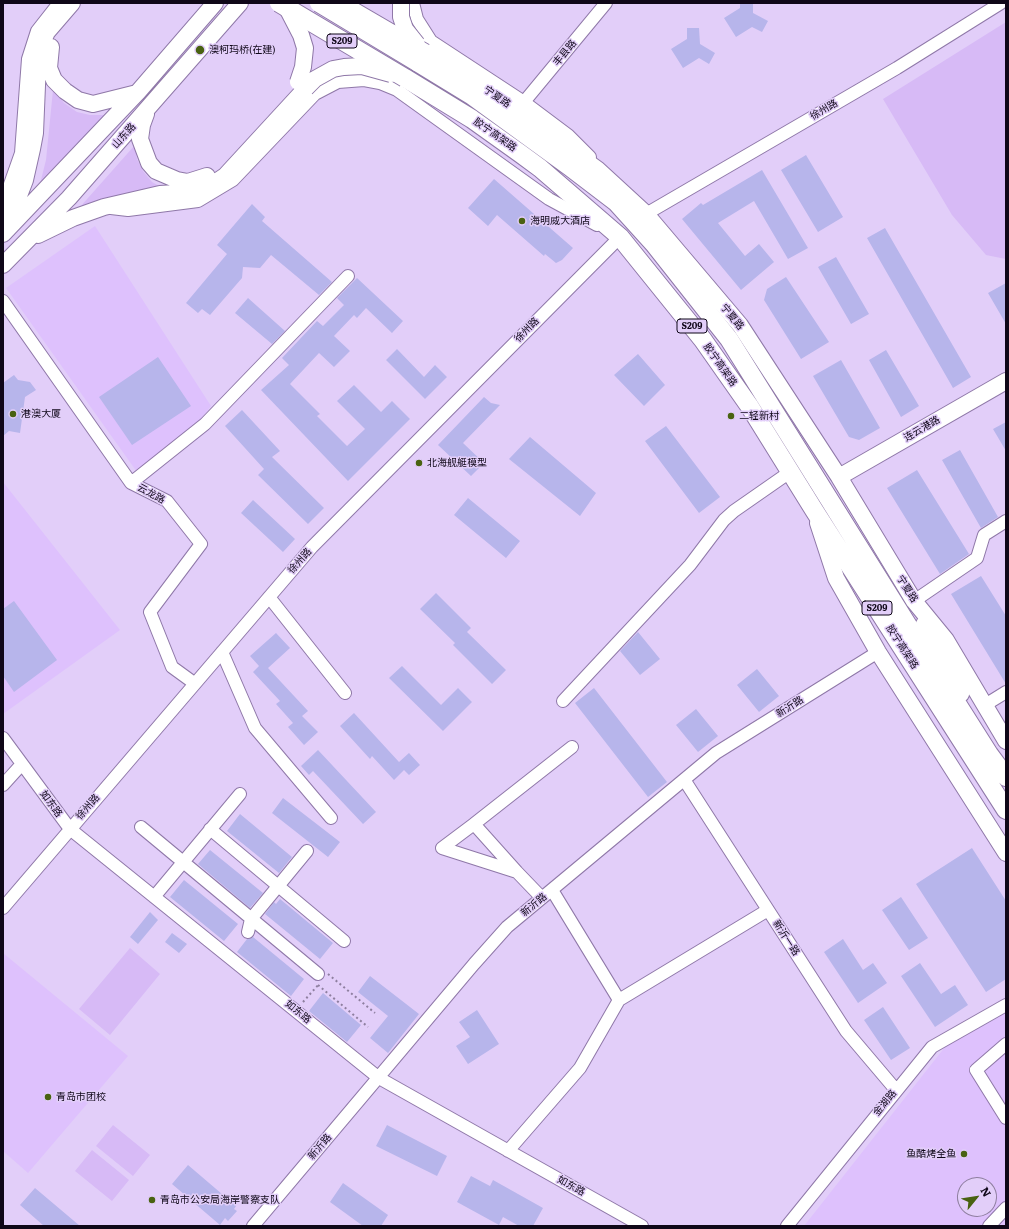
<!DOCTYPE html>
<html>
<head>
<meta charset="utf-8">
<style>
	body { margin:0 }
	#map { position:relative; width:1009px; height:1229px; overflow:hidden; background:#e2cef9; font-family:Literata,serif }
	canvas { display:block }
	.frame { position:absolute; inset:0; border:4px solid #0f0718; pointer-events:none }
	.north { position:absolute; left:957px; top:1177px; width:40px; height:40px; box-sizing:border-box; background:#e2cef9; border:1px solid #8e7e9f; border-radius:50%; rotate:60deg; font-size:11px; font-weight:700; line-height:16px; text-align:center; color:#0f0718 }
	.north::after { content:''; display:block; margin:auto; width:14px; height:18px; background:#496211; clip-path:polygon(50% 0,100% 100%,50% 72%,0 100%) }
</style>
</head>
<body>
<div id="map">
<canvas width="1009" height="1229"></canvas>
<div class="frame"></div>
<div class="north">N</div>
</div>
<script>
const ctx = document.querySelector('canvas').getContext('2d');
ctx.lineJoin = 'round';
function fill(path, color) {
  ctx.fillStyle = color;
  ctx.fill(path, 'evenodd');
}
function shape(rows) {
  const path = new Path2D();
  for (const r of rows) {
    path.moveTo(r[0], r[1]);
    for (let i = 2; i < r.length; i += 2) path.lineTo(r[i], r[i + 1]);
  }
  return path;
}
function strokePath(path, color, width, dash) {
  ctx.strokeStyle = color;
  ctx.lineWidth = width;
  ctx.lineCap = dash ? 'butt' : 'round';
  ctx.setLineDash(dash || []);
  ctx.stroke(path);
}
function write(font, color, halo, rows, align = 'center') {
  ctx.font = font + ' Literata,"Noto Sans SC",serif';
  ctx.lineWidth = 3;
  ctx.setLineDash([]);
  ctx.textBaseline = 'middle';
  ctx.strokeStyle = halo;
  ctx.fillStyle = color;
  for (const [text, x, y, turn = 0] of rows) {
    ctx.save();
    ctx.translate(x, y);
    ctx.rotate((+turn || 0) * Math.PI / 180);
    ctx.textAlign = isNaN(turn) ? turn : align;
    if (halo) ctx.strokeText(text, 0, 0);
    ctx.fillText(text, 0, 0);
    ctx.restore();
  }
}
fill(shape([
	[95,226,211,406,188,435,137,472,6,288],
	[3,482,120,630,3,714],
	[3,953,128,1056,28,1173,3,1151],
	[1006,1013,1006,1226,804,1226,945,1047],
	[965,1185,989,1185,989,1209,965,1209]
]), '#dec1fd');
fill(shape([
	[1006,22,1006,259,986,255,952,215,883,99],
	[53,90,64,103,77,112,90,115,105,115,38,192,46,160],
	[135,145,137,159,143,171,152,182,166,190,80,207],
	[130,948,160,974,110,1035,79,1009],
	[113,1125,150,1155,133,1176,96,1146],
	[92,1150,129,1180,112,1201,75,1171]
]), '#d7baf6');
fill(shape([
	[740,3,753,3,753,13,768,21,762,32,752,27,736,37,724,18,740,8],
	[687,28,699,28,700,44,715,53,709,64,699,58,683,68,671,49,687,39],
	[806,155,843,217,818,232,781,170],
	[762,170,808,248,788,259,754,201,718,223,745,256,759,244,774,262,741,290,682,219,701,203,703,205],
	[494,179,573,248,562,260,556,263,545,254,544,256,497,215,488,226,468,208],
	[252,204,265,217,262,221,332,282,319,295,271,255,260,268,243,267,242,278,210,315,202,309,198,313,186,303,227,254,217,245],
	[885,228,971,377,953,388,867,238],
	[836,257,869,314,851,324,818,267],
	[786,277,829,342,801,359,764,300,767,289],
	[357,278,403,321,392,333,366,308,357,318,354,315,334,336,350,351,334,367,319,353,290,384,320,414,317,416,347,446,365,429,337,401,354,385,381,412,392,401,410,419,348,481,261,390,289,365,282,358,317,321,323,326,344,305,337,298],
	[1006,283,1006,324,988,293],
	[248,298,285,331,272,344,235,313],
	[397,349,424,377,435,365,447,377,425,399,386,360],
	[886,350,919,406,901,417,869,360],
	[638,354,665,385,644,406,614,375],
	[158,357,191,406,132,445,99,397],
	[841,360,880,428,859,440,849,437,813,376],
	[14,375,18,380,30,382,36,390,25,397,20,433,9,431,3,436,3,383],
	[484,397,491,403,500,405,463,443,484,463,471,476,438,445],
	[242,410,280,451,272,457,324,508,308,524,258,475,264,469,225,426],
	[1006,422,1006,451,993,429],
	[666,426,720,497,699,513,645,441],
	[530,437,596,493,580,516,509,459],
	[960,450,998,517,981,528,942,460],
	[917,470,969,554,940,574,887,488],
	[468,498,520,541,506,558,454,515],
	[253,500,295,539,283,552,241,513],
	[981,576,1006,616,1006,684,951,594],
	[436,593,471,628,467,632,506,670,492,684,453,645,455,643,420,609],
	[14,601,57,660,14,692,3,676,3,609],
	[638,632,660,659,640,675,620,651],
	[276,633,290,648,268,668,308,711,302,716,318,732,304,745,288,727,293,723,276,704,280,701,253,672,259,666,250,656],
	[402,666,441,705,458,688,472,702,443,731,389,678],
	[757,669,779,696,759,712,737,685],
	[594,688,667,782,648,797,575,703],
	[696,709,718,736,698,752,676,725],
	[354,713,399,762,409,753,420,765,409,775,404,770,394,780,372,756,370,759,340,726],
	[318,750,376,812,363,824,313,771,309,775,301,766],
	[283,798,340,842,328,857,272,813],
	[240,814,292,857,279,873,227,831],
	[972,848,1006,901,1006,979,986,992,916,884],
	[210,850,263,893,250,908,198,864],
	[184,880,238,924,224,941,170,897],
	[901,897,928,938,909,950,882,910],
	[280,899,333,943,320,959,265,914,274,902,276,904],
	[150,912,158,920,138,944,130,937],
	[172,933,187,944,179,953,165,942],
	[253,937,304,979,291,996,237,952,247,939],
	[843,939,863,970,873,963,887,983,858,1003,824,952],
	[920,963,941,994,955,985,968,1005,935,1027,901,976],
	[370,976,419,1014,388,1053,370,1038,388,1016,358,992],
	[323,993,361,1025,347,1042,309,1011],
	[883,1007,910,1048,891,1060,864,1020],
	[477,1010,499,1044,468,1064,456,1046,470,1037,459,1022],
	[387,1125,447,1156,437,1176,376,1146],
	[188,1165,236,1206,234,1209,237,1211,228,1221,225,1218,220,1225,172,1184],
	[471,1176,490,1186,493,1180,543,1208,533,1226,519,1226,503,1217,499,1225,457,1202],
	[343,1183,388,1215,381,1226,363,1226,330,1202],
	[35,1188,80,1226,44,1226,20,1205]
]), '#b7b5eb');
const minor = shape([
	[413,3,417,19,431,41,524,102,568,135,590,157],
	[524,102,606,3],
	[111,208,128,210,198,201,233,180,315,94,338,82,364,80,380,83,397,90,549,199,597,225],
	[646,214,897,68,1001,3],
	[6,221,9,187,21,153,28,59,37,31,59,3],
	[3,301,131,483,167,501,201,544,150,612,172,667,194,683],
	[131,483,205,424,348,276],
	[269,597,345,693],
	[914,601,977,558,984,535,1006,521],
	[222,652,255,728,331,818],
	[563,701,690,565,724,520,734,511,790,472],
	[985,705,1006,692],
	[3,738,70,829,379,1078,642,1226],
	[685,781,846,1031,896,1090],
	[3,785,22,764],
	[474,824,572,747],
	[141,827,318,974],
	[210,829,344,941],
	[517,872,442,848,474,824,517,872,542,898],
	[552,890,619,1000],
	[154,897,240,794],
	[3,908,312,547,620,237,613,233],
	[248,932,251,919,307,851],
	[1006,1044,976,1070,1006,1118],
	[508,1151,580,1068,619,1000,768,910],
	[253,1226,474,964,507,927,716,753,878,652],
	[787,1226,932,1047,1006,1005],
	[989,1226,1006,1208]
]);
const major = shape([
	[51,47,49,68,54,80,65,91,78,100,93,104,137,93],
	[425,52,493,94,597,169,646,214,740,325,839,477,914,601,946,640,1006,741],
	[146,114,142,125,140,139,149,163,156,171,177,180,188,182,207,176],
	[8,224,25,180,32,149,35,133,38,62,43,41,47,32,72,3],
	[3,234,138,92,215,3],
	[38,235,73,218,104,207,160,194,193,192,210,186,225,176,306,88],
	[3,265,69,198,240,3],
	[839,477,1006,381],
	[818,523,836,578,878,652,1006,853],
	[924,624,961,694]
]);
const highway = shape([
	[417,62,471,95,570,167,616,202,654,244,729,339,932,664,989,754,1006,777],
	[405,78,472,119,521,154,540,168,620,237,703,340,750,407,814,510,1006,810]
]);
strokePath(minor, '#8f78a8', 14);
strokePath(major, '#8f78a8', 18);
strokePath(highway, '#8f78a8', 20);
strokePath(shape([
	[328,974,375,1013],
	[318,985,368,1027],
	[303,1002,319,984]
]), '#8e7f9f', 2, [2, 3]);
strokePath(minor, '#fff', 12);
strokePath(major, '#fff', 16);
strokePath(highway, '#fff', 18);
const majorBridge = shape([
	[341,3,425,52],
	[401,3,401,17,405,29,417,44],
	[287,8,301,35,305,48,303,67,298,82],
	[306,88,315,79,333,69,344,67,362,66,391,74]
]);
const highwayBridge = shape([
	[279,3,405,78],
	[319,3,417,62]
]);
strokePath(majorBridge, '#8f78a8', 18, []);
strokePath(highwayBridge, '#8f78a8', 20, []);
strokePath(majorBridge, '#fff', 16);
strokePath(highwayBridge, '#fff', 18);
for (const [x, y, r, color] of [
	[200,50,5,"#496211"],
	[522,221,4,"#496211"],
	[13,414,4,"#496211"],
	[731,416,4,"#496211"],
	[419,463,4,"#496211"],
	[48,1097,4,"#496211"],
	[964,1154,4,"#496211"],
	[152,1200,4,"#496211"]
]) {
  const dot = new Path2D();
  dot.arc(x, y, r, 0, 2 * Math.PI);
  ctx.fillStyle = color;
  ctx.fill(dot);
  strokePath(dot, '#e2cef9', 1.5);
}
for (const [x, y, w] of [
	[342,41,30],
	[692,326,30],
	[877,608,30]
]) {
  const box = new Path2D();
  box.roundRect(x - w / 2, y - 7, w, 14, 3);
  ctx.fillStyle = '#e2cef9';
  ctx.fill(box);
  strokePath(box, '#0f0718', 1);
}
write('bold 9px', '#0f0718', null, [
	["S209",342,41],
	["S209",692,326],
	["S209",877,608]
]);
write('10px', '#0f0718', '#e2cef9', [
	["澳柯玛桥(在建)",209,50],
	["海明威大酒店",530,221],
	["港澳大厦",21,414],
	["二轻新村",739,416],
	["北海舰艇模型",427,463],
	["青岛市团校",56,1097],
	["鱼酷烤全鱼",956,1154,"right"],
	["青岛市公安局海岸警察支队",160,1200]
], 'left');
write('10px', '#0f0718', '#e2cef9', [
	["丰县路",565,53,-51],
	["宁夏路",497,97,34],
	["徐州路",824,110,-30],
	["胶宁高架路",495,135,35],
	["山东路",124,136,-48],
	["宁夏路",732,317,51],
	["徐州路",527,330,-45],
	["胶宁高架路",720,365,55],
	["连云港路",922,429,-30],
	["云龙路",151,494,28],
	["徐州路",300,561,-49],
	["宁夏路",907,589,57],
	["胶宁高架路",902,647,57],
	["新沂路",790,707,-32],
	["如东路",51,804,54],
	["徐州路",88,807,-49],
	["新沂路",534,905,-39],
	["新沂一路",786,938,57],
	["如东路",298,1012,39],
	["金湖路",885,1103,-51],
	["新沂路",320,1147,-50],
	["如东路",571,1186,29]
]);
</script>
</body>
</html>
